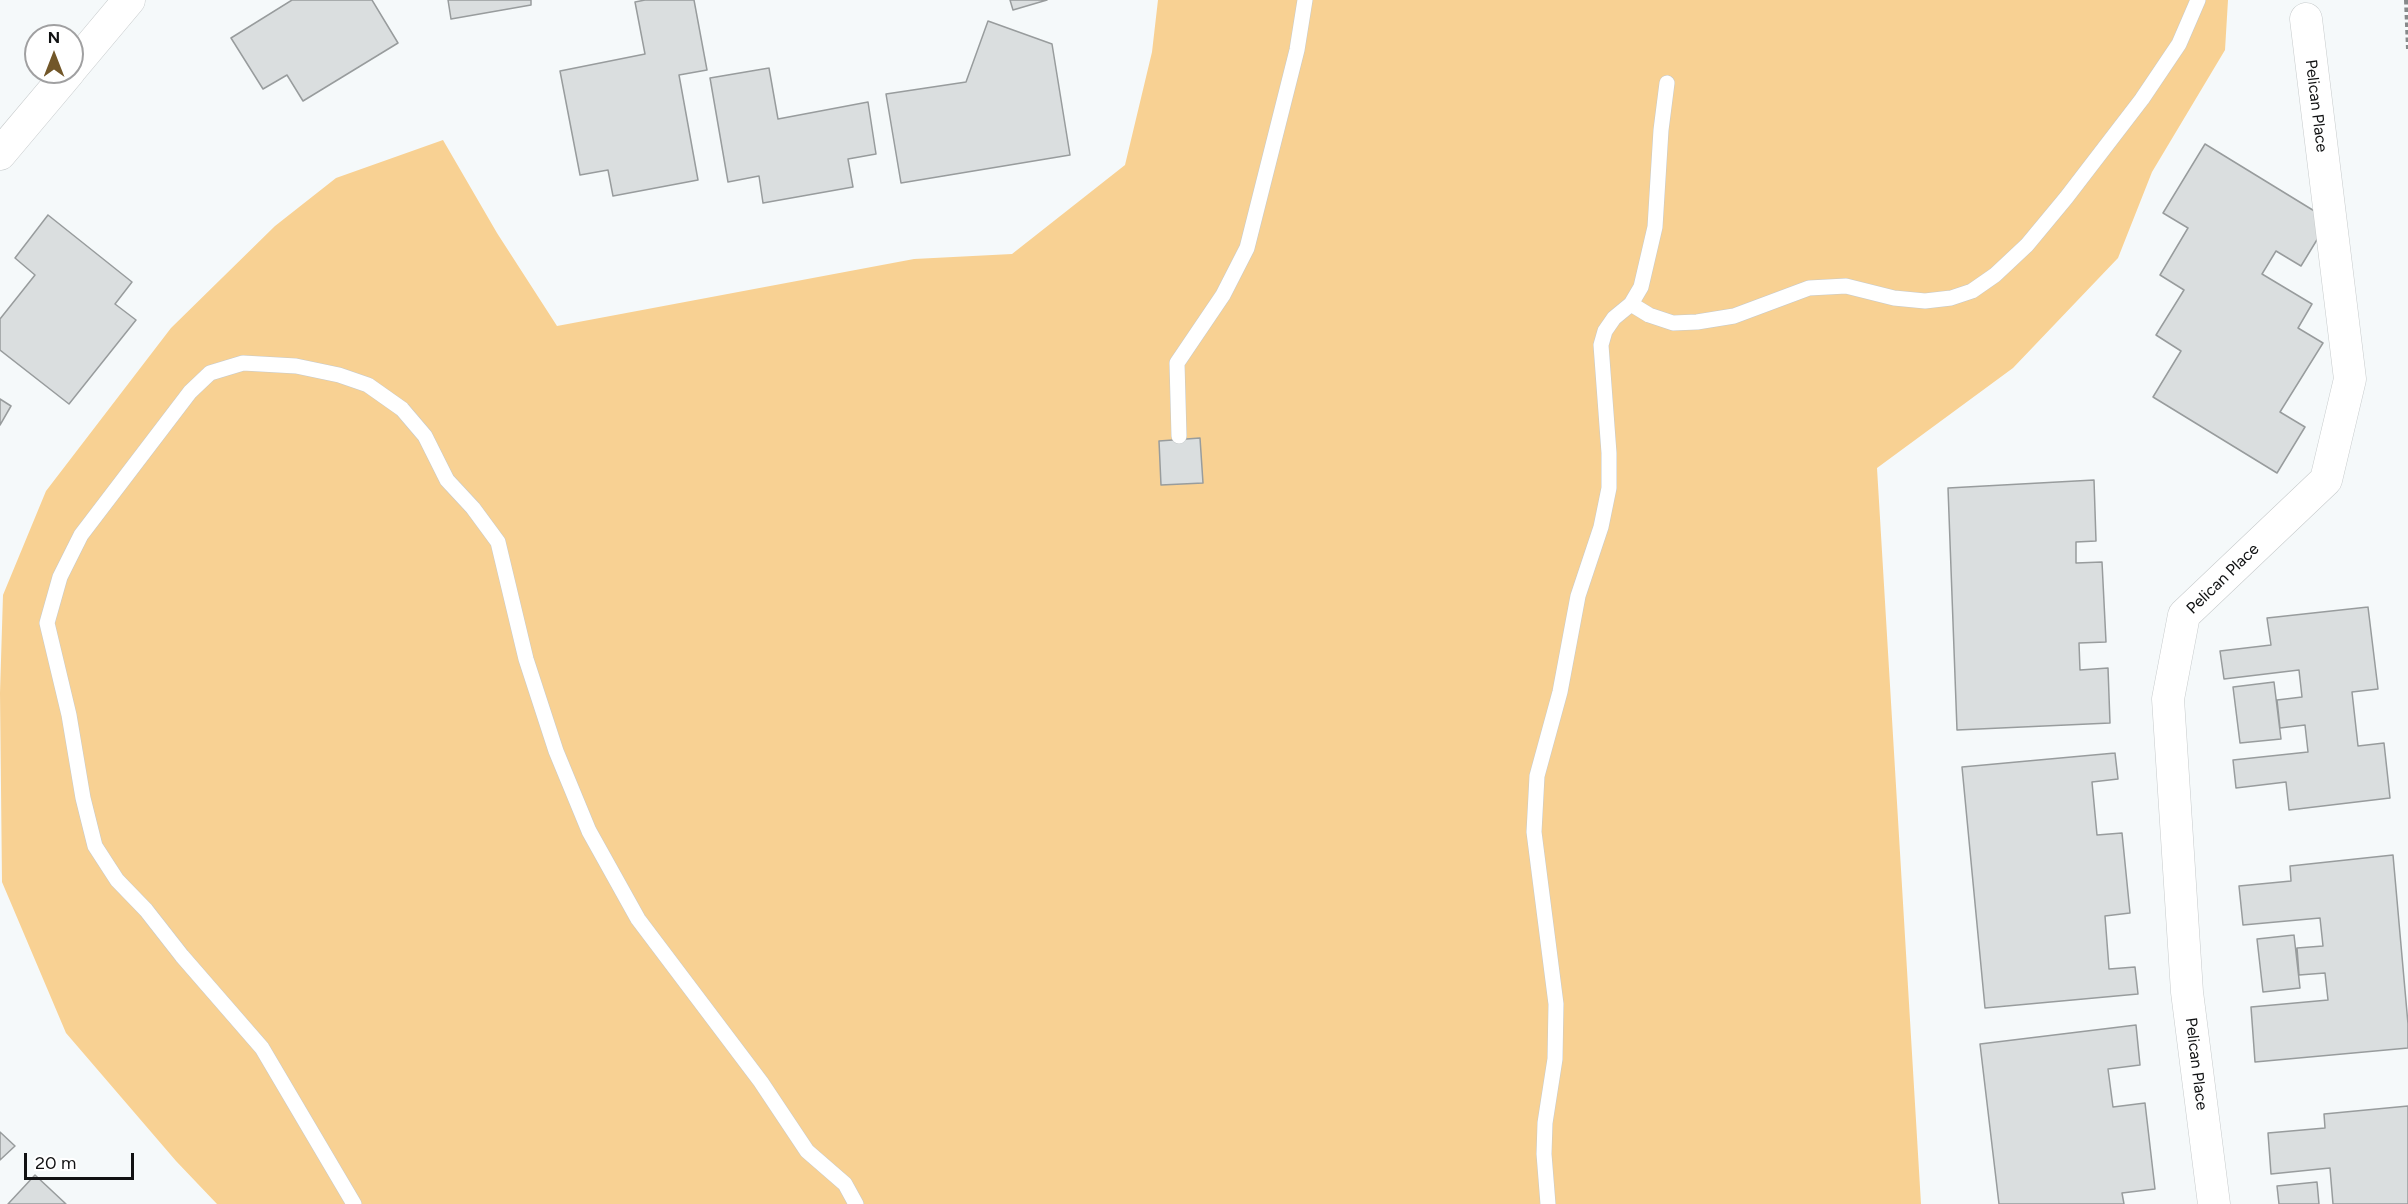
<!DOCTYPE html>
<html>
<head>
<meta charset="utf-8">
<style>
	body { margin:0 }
	#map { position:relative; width:2408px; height:1204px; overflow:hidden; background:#f5f9fa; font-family:Figtree,sans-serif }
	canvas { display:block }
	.north { position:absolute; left:24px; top:24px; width:60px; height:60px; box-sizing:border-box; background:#fff; border:2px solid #a0a0a1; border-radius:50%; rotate:0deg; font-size:16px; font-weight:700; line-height:24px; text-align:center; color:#111213 }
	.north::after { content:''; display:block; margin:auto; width:21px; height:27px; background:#725729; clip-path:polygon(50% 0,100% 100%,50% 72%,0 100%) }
	.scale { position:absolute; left:24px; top:1153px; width:110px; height:27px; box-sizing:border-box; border:3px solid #111213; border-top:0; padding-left:8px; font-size:18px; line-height:21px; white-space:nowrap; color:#111213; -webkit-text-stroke:4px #fff; paint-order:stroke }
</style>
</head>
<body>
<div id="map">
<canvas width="2408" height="1204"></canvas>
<div class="north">N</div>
<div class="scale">20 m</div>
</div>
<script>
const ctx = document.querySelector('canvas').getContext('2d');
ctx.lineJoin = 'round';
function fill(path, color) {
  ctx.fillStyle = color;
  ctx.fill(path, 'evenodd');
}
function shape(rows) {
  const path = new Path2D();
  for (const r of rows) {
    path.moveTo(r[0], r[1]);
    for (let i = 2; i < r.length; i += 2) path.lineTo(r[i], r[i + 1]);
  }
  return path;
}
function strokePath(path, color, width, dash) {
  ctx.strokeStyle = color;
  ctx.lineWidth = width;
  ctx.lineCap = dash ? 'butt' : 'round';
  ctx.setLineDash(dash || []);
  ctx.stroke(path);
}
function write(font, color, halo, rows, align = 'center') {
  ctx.font = font + ' Figtree,sans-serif';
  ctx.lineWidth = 4.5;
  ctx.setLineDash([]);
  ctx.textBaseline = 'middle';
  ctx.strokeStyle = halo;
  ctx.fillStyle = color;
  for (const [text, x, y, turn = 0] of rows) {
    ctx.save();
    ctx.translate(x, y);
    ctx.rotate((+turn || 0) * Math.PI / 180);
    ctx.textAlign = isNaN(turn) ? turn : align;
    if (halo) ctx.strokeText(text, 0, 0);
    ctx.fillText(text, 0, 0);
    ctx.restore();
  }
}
fill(shape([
	[1158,0,2228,0,2225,50,2152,172,2118,258,2013,368,1877,468,1921,1204,217,1204,176,1161,66,1033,2,882,0,693,3,595,46,491,171,328,275,226,336,178,443,140,497,233,557,326,914,259,1012,254,1125,165,1152,52]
]), '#f8d193');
const building = shape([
	[292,0,372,0,398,43,303,101,287,75,263,89,231,38,292,0],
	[448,0,531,0,531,5,451,19,448,0],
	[645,0,694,0,707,70,679,75,698,180,613,196,608,170,580,175,560,71,645,54,635,2,645,0],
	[1010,0,1047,0,1013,10,1010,0],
	[988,21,1052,44,1070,155,901,183,886,94,966,82,988,21],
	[769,68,778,119,868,102,876,154,848,159,853,187,763,203,759,176,728,182,710,78,769,68],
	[2205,144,2329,220,2301,266,2276,251,2262,274,2312,304,2298,328,2323,343,2280,412,2305,427,2277,473,2153,397,2181,351,2156,335,2184,290,2160,275,2188,228,2163,213,2205,144],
	[48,215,132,282,115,304,136,320,69,404,0,350,0,319,35,275,15,258,48,215],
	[0,399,11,406,0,425,0,399],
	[1200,438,1203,483,1161,485,1159,441,1200,438],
	[2094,480,2096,541,2076,542,2076,563,2102,562,2106,642,2079,643,2080,670,2108,668,2110,723,1957,730,1948,488,2094,480],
	[2368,607,2378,689,2352,692,2358,746,2384,743,2390,798,2289,810,2286,782,2236,788,2233,760,2308,752,2305,725,2280,728,2277,700,2302,697,2299,670,2224,679,2220,651,2271,645,2267,618,2368,607],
	[2274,682,2281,739,2240,743,2233,687,2274,682],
	[2115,753,2118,779,2092,782,2097,835,2122,833,2130,913,2105,916,2109,969,2135,967,2138,994,1985,1008,1962,767,2115,753],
	[2393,855,2408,1024,2408,1048,2255,1062,2251,1007,2328,1000,2325,973,2299,975,2297,948,2323,946,2320,918,2243,925,2239,886,2291,881,2290,866,2393,855],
	[2294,935,2300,988,2263,992,2257,939,2294,935],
	[2136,1025,2140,1065,2108,1069,2113,1107,2145,1103,2155,1189,2122,1193,2124,1204,1999,1204,1980,1044,2136,1025],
	[2408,1106,2408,1204,2333,1204,2330,1168,2271,1174,2268,1133,2325,1128,2324,1114,2408,1106],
	[0,1132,15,1146,0,1160,0,1132],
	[35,1175,66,1204,8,1204,35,1175],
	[2317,1182,2319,1204,2279,1204,2277,1186,2317,1182]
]);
fill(building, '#dadedf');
strokePath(building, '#989c9d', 1.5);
const service = shape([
	[1631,304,1641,287,1655,227,1661,130,1667,83],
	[1179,436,1177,363,1223,295,1247,248,1297,50,1305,0],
	[354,1204,262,1048,182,956,146,910,117,880,95,846,83,798,69,715,47,623,60,577,81,535,190,392,210,373,243,363,296,366,339,375,368,385,402,409,425,436,447,480,473,508,498,542,526,659,556,751,589,831,638,919,761,1082,807,1151,845,1184,856,1204],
	[1548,1204,1544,1154,1545,1123,1555,1059,1556,1004,1534,832,1537,776,1560,692,1578,596,1601,527,1609,488,1609,453,1601,345,1605,331,1614,318,1631,304,1649,315,1673,323,1697,322,1734,316,1809,288,1846,286,1894,298,1925,301,1951,298,1972,291,1995,275,2027,245,2066,198,2142,99,2179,44,2198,0]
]);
const minor = shape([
	[72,68,129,0],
	[0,154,69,72],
	[2214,1204,2187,992,2168,699,2184,615,2326,480,2350,379,2306,19]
]);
strokePath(service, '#c6cacb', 16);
strokePath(minor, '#c6cacb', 33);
strokePath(shape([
	[2406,0,2408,49]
]), '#86898a', 4, [4.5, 3]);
strokePath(service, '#fff', 15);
strokePath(minor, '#fff', 32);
write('16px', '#111213', '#fff', [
	["Pelican Place",2316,106,83],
	["Pelican Place",2223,579,-44],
	["Pelican Place",2196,1064,83]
]);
</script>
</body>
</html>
